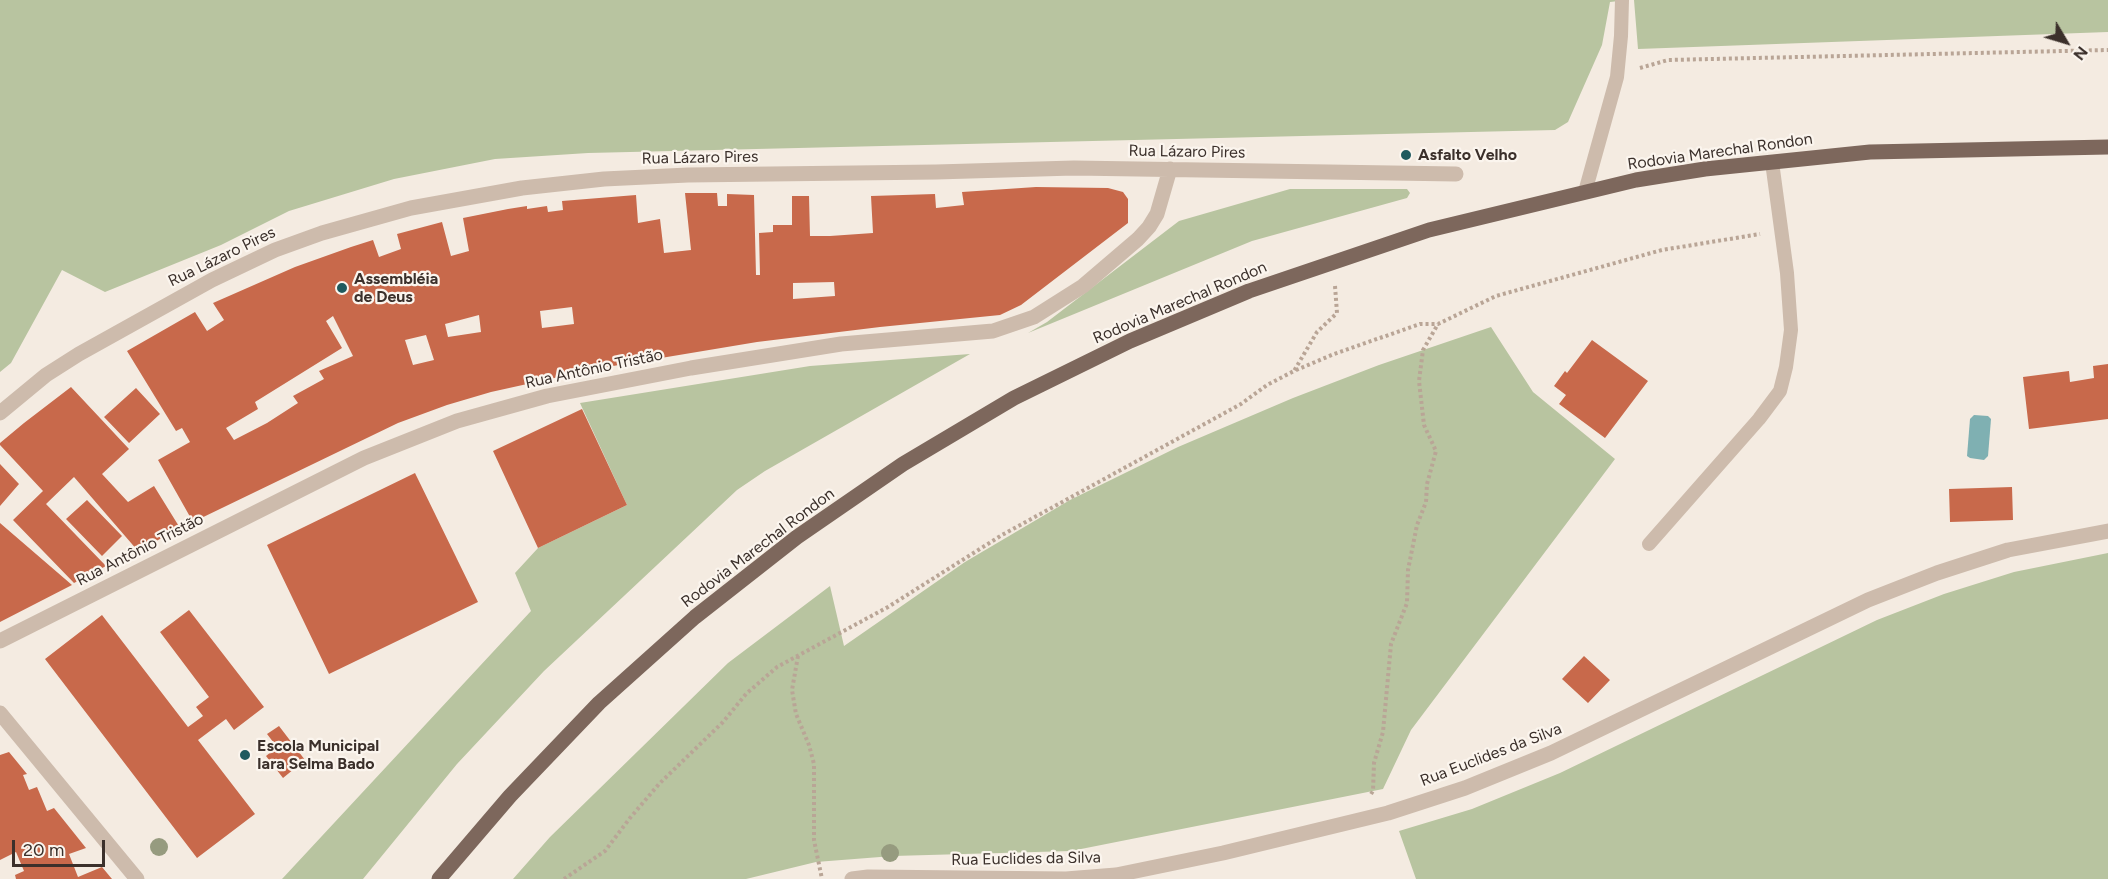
<!DOCTYPE html>
<html>
<head>
<meta charset="utf-8">
<style>
	body { margin:0 }
	#map { position:relative; width:2108px; height:879px; overflow:hidden; background:#f4ebe1; font-family:Figtree,sans-serif }
	canvas { display:block }
	.north { position:absolute; left:2036px; top:12px; width:60px; height:60px; -webkit-text-stroke:4px #fbf5ee; paint-order:stroke; rotate:128deg; font-size:16px; font-weight:700; line-height:24px; text-align:center; color:#3b302b }
	.north::after { content:''; display:block; margin:auto; width:21px; height:27px; background:#3b302b; clip-path:polygon(50% 0,100% 100%,50% 72%,0 100%) }
	.scale { position:absolute; left:12px; top:840px; width:93px; height:27px; box-sizing:border-box; border:3px solid #3b302b; border-top:0; padding-left:8px; font-size:18px; line-height:21px; white-space:nowrap; color:#3b302b; -webkit-text-stroke:4px #fbf5ee; paint-order:stroke }
</style>
</head>
<body>
<div id="map">
<canvas width="2108" height="879"></canvas>
<div class="north">N</div>
<div class="scale">20 m</div>
</div>
<script>
const ctx = document.querySelector('canvas').getContext('2d');
ctx.lineJoin = 'round';
function fill(path, color) {
  ctx.fillStyle = color;
  ctx.fill(path, 'evenodd');
}
function shape(rows) {
  const path = new Path2D();
  for (const r of rows) {
    path.moveTo(r[0], r[1]);
    for (let i = 2; i < r.length; i += 2) path.lineTo(r[i], r[i + 1]);
  }
  return path;
}
function strokePath(path, color, width, dash) {
  ctx.strokeStyle = color;
  ctx.lineWidth = width;
  ctx.lineCap = dash ? 'butt' : 'round';
  ctx.setLineDash(dash || []);
  ctx.stroke(path);
}
function write(font, color, halo, rows, align = 'center') {
  ctx.font = font + ' Figtree,sans-serif';
  ctx.lineWidth = 4.5;
  ctx.setLineDash([]);
  ctx.textBaseline = 'middle';
  ctx.strokeStyle = halo;
  ctx.fillStyle = color;
  for (const [text, x, y, turn = 0] of rows) {
    ctx.save();
    ctx.translate(x, y);
    ctx.rotate((+turn || 0) * Math.PI / 180);
    ctx.textAlign = isNaN(turn) ? turn : align;
    if (halo) ctx.strokeText(text, 0, 0);
    ctx.fillText(text, 0, 0);
    ctx.restore();
  }
}
fill(shape([
	[0,0,1628,0,1610,2,1602,45,1568,122,1555,130,588,153,495,159,394,179,289,211,221,245,105,292,62,270,11,363,0,372],
	[1634,0,2108,0,2108,32,1638,49],
	[1290,189,1407,189,1410,193,1407,198,1252,241,1028,333,1047,322,1179,221],
	[1491,327,1533,392,1615,459,1411,730,1383,789,1071,851,893,856,816,862,746,879,513,879,550,837,728,663,830,586,844,646,965,562,1070,500,1178,447,1293,398,1379,365],
	[970,354,765,471,737,490,544,671,457,764,363,879,282,879,531,611,515,573,538,548,627,505,580,403,810,366],
	[2108,553,2108,879,1416,879,1399,831,1472,809,1560,773,1877,620,1944,594,2014,572]
]), '#b8c4a0');
fill(shape([
	[1974,415,1988,416,1991,419,1988,456,1984,460,1970,458,1967,456,1970,419]
]), '#7fb0b2');
fill(shape([
	[1036,187,1108,188,1123,192,1128,199,1128,223,1021,305,1000,315,880,327,757,342,595,369,491,392,447,405,398,423,193,522,158,460,190,442,182,428,176,431,127,351,195,312,207,331,224,320,213,303,295,267,351,247,373,240,379,257,401,249,397,234,442,222,451,256,469,251,463,218,508,209,527,206,527,209,547,206,548,212,563,210,562,201,636,195,638,223,660,219,664,253,691,250,685,193,717,193,718,206,727,206,727,194,754,195,756,275,760,275,759,233,773,232,773,225,792,225,792,196,809,196,810,236,830,236,873,233,871,196,935,194,936,208,964,205,962,192],
	[834,282,835,296,793,299,793,283],
	[572,307,574,324,542,328,540,311],
	[479,315,481,332,448,337,445,324],
	[333,316,353,356,319,371,324,379,293,396,298,403,267,423,234,440,226,428,258,409,255,402,342,348,326,321],
	[426,335,434,360,413,365,405,340],
	[1592,340,1648,381,1605,438,1559,404,1566,395,1554,386,1565,371,1567,373],
	[2108,364,2108,419,2029,429,2023,377,2069,371,2070,382,2094,378,2093,366],
	[71,387,129,449,102,474,128,502,154,486,180,528,138,551,74,477,46,504,106,566,74,583,13,520,43,491,0,445,0,443,24,423],
	[136,388,160,414,129,443,104,417],
	[582,409,627,505,538,548,493,451],
	[0,464,19,484,0,506],
	[415,473,478,602,329,674,267,545],
	[2012,487,2013,520,1950,522,1949,489],
	[87,500,122,536,102,556,66,519],
	[0,523,72,585,0,622],
	[189,610,264,707,234,730,226,719,198,740,255,814,197,858,45,659,102,615,188,727,203,716,196,707,209,697,160,632],
	[1584,656,1610,680,1588,703,1562,679],
	[279,726,305,760,283,778,266,756,277,747,267,734],
	[9,752,27,774,23,775,29,790,37,787,47,811,54,808,86,848,69,854,78,877,102,867,112,879,16,879,15,875,24,871,16,852,0,860,0,755]
]), '#c8694b');
strokePath(shape([
	[1640,68,1668,60,2108,50],
	[1335,286,1337,313,1317,332,1294,371,1334,354,1420,324,1438,324,1496,296,1662,250,1760,234],
	[798,656,792,690,796,714,809,745,814,764,814,840,822,879],
	[1371,794,1373,791,1374,763,1383,732,1391,644,1407,603,1408,570,1417,525,1426,502,1427,484,1436,451,1424,425,1419,381,1423,350,1438,324],
	[564,879,605,851,630,818,659,784,723,722,746,694,777,667,888,607,1002,535,1241,404,1267,385,1294,371]
]), '#b9a596', 4, [3, 3]);
strokePath(shape([
	[1585,192,1617,77,1621,36,1622,0],
	[1649,544,1759,419,1780,391,1786,367,1791,330,1787,273,1772,162]
]), '#cdbbac', 14);
strokePath(shape([
	[0,413,46,375,79,354,212,280,275,250,322,233,411,208,522,188,604,179,688,175,936,172,1074,168,1456,174],
	[0,641,364,458,457,421,547,396,691,368,841,344,993,331,1034,317,1083,286,1138,239,1149,227,1157,214,1170,169],
	[0,713,137,879],
	[852,879,868,877,1066,879,1116,875,1223,853,1388,813,1465,788,1551,753,1868,600,1937,573,2008,550,2108,531]
]), '#cdbbac', 15);
strokePath(shape([
	[439,879,510,796,599,703,695,617,797,537,903,464,1014,398,1130,341,1249,291,1429,230,1636,180,1705,169,1870,152,2108,147]
]), '#7d675c', 15);
ctx.fillStyle = '#969b7f';
for (const [x, y] of [
	[159,847],
	[890,853]
]) {
  ctx.beginPath();
  ctx.arc(x, y, 9, 0, 2 * Math.PI);
  ctx.fill();
}
for (const [x, y, r, color] of [
	[1406,155,6,"#1f5a5e"],
	[342,288,6,"#1f5a5e"],
	[245,755,6,"#1f5a5e"]
]) {
  const dot = new Path2D();
  dot.arc(x, y, r, 0, 2 * Math.PI);
  ctx.fillStyle = color;
  ctx.fill(dot);
  strokePath(dot, '#fbf5ee', 2);
}
write('16px', '#3b302b', '#fbf5ee', [
	["Rua Lázaro Pires",1187,152,1],
	["Rodovia Marechal Rondon",1720,152,-8],
	["Rua Lázaro Pires",700,158,-1],
	["Rua Lázaro Pires",222,257,-26],
	["Rodovia Marechal Rondon",1180,303,-23],
	["Rua Antônio Tristão",594,369,-12],
	["Rodovia Marechal Rondon",758,548,-37],
	["Rua Antônio Tristão",140,550,-27],
	["Rua Euclides da Silva",1491,755,-21],
	["Rua Euclides da Silva",1026,859,-1]
]);
write('bold 16px', '#3b302b', '#fbf5ee', [
	["Asfalto Velho",1418,155],
	["Assembléia",354,279],
	["de Deus",354,297],
	["Escola Municipal",257,746],
	["Iara Selma Bado",257,764]
], 'left');
</script>
</body>
</html>
